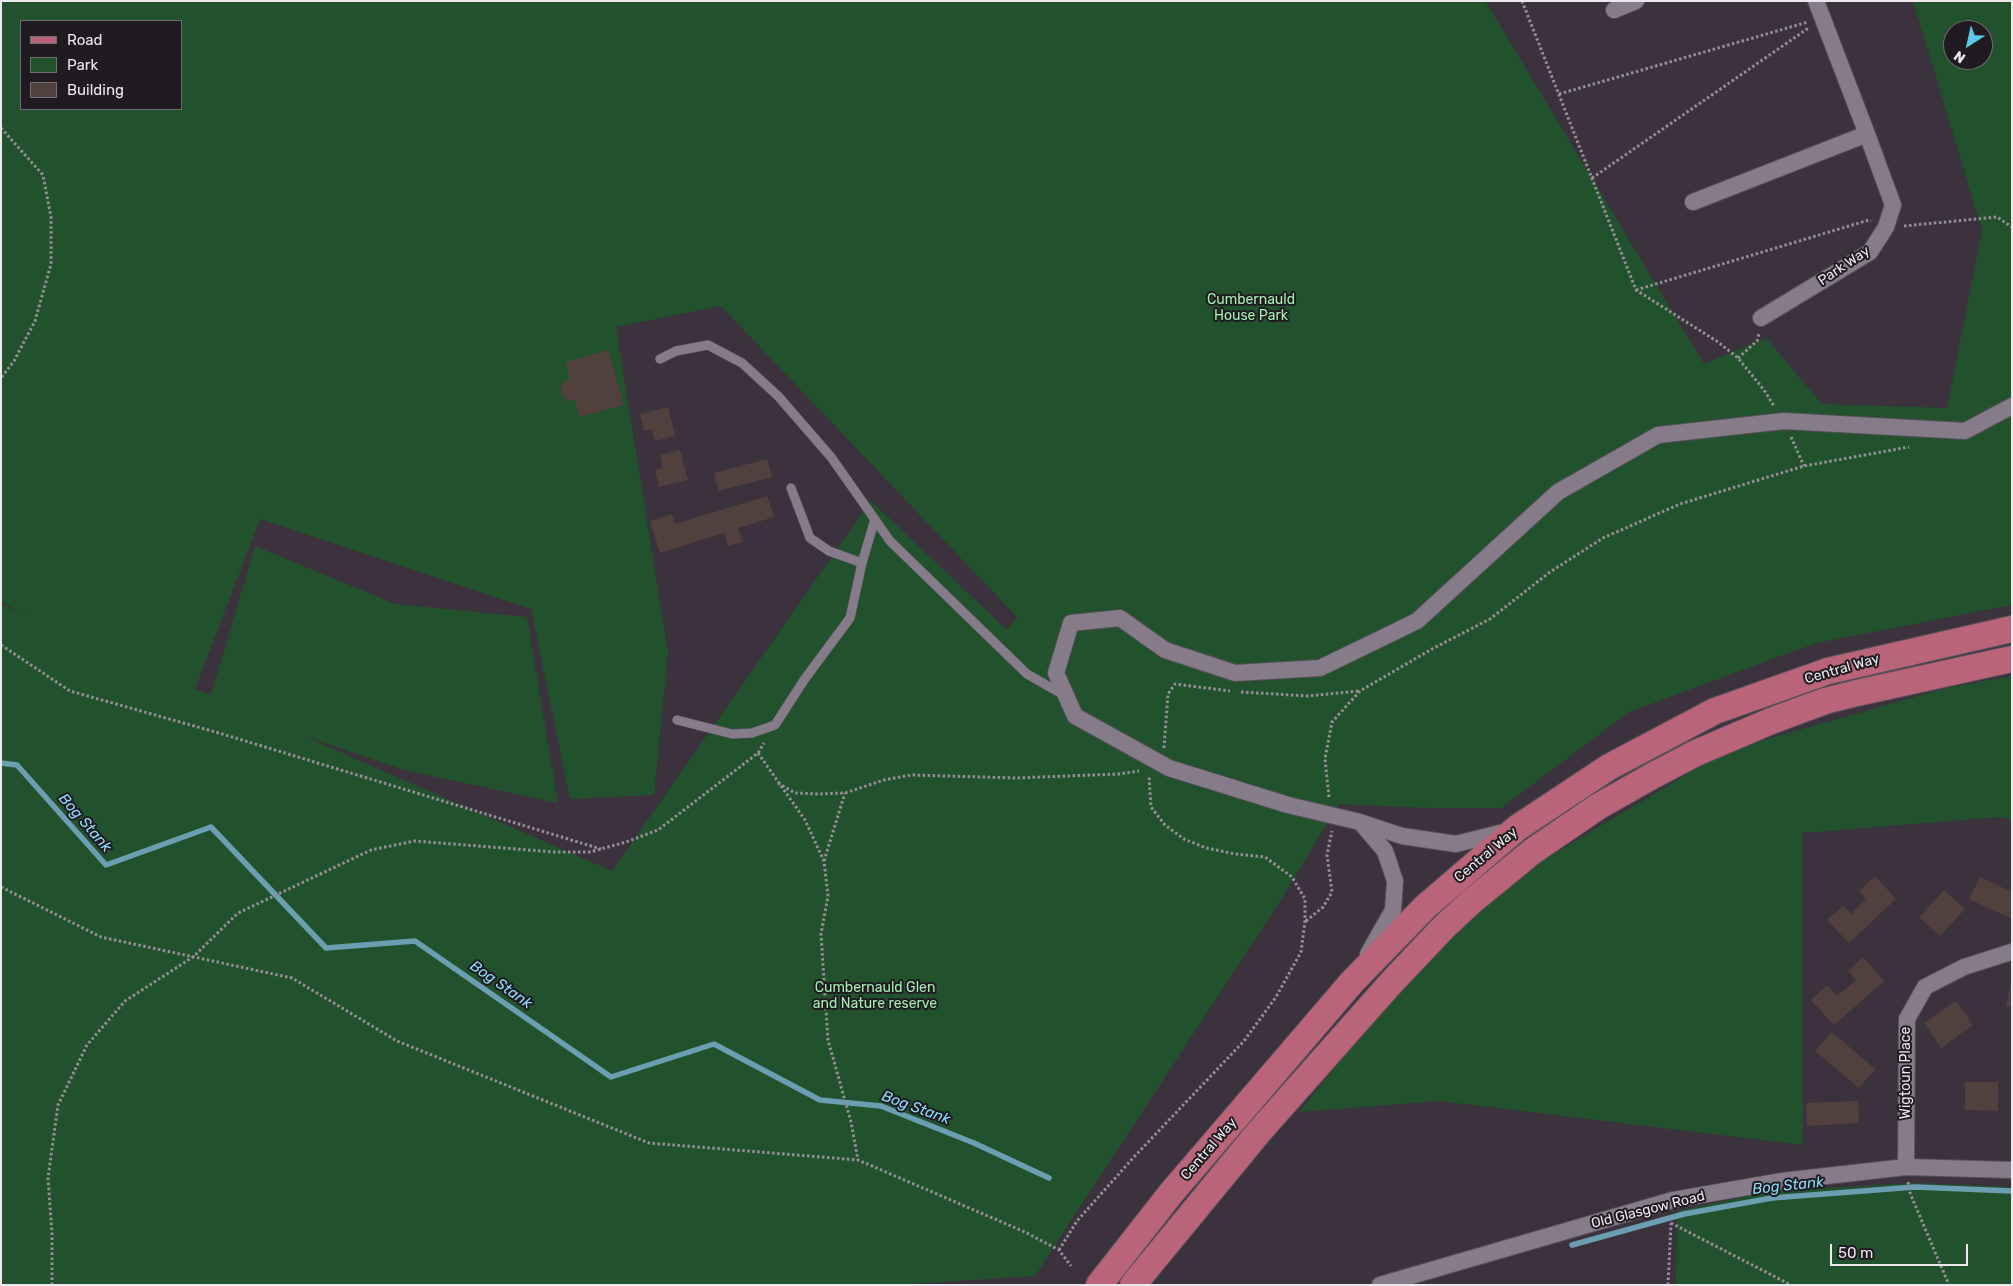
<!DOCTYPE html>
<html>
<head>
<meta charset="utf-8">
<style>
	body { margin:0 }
	#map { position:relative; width:2013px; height:1286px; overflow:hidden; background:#3b323d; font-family:Rubik,sans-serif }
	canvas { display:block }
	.frame { position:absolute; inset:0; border:2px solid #ede7ee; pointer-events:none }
	.legend { position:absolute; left:20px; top:20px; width:162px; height:90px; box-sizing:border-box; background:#1f1b20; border:1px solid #716d72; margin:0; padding:6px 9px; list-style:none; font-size:15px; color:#ede7ee }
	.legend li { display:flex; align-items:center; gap:10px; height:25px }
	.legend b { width:25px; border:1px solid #716d72 }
	.north { position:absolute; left:1943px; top:20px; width:50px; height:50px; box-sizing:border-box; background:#1f1b20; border:1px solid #716d72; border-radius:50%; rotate:215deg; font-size:14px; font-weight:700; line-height:20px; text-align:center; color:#ede7ee }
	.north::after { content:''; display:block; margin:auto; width:18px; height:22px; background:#5ac8e6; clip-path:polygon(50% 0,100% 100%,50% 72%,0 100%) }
	.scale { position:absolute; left:1830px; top:1244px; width:138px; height:22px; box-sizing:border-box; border:2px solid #ede7ee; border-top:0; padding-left:6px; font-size:15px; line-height:18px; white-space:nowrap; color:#ede7ee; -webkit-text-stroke:4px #1f1b20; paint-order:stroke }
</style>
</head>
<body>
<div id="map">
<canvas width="2013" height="1286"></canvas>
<div class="frame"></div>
<ul class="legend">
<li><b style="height:6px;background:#ba6479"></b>Road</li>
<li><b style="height:14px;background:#22522d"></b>Park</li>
<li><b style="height:14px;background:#51413e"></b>Building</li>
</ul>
<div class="north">N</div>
<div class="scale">50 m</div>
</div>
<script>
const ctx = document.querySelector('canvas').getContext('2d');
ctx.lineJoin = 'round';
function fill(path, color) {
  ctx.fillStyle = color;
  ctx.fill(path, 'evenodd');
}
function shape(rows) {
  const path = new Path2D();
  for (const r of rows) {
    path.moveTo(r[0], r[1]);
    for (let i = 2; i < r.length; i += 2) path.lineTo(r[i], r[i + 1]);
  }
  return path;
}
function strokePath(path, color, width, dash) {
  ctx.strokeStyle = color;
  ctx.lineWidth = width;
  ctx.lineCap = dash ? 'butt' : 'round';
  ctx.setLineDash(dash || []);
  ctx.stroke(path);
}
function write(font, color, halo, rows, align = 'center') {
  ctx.font = font + ' Rubik,sans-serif';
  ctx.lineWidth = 4;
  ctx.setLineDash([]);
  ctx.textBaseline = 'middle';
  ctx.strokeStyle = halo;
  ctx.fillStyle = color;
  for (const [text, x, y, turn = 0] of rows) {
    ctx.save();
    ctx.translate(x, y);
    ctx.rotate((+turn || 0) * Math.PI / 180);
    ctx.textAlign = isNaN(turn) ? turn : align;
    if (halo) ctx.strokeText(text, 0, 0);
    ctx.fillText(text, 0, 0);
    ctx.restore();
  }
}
fill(shape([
	[1,1,1485,1,1704,364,1766,338,1822,404,1947,408,1982,230,1913,1,2012,1,2012,605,1816,643,1629,712,1501,808,1431,808,1339,804,1284,895,1035,1276,894,1285,1,1285,1,604,33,617,1,602],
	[21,21,181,21,181,109,21,109],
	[1953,30,1983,30,1983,60,1953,60],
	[721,306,1017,617,1007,630,871,501,612,871,301,735,404,770,558,803,527,617,395,604,255,546,211,695,195,689,260,519,531,609,570,799,654,795,668,652,616,327],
	[2012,676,2012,820,2001,817,1802,833,1803,1145,1440,1101,1299,1112,1415,969,1535,865,1726,751,1946,688],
	[1913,1183,2012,1187,2012,1285,1676,1285,1677,1211,1771,1191]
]), '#22522d');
strokePath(shape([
	[1,763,17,765,106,865,211,827,326,948,415,941,611,1077,714,1044,820,1100,881,1106,974,1143,1049,1178],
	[1572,1245,1684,1214,1772,1198,1915,1187,2012,1191]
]), '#6c9eb1', 5.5);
fill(shape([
	[608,350,624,405,580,417,575,400,569,401,563,397,560,387,564,381,570,379,566,362],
	[668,407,675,436,655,441,652,429,644,431,640,414],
	[680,450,688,480,659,487,655,470,663,468,660,455],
	[767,459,772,477,719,491,714,473],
	[767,496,774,517,738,528,743,542,728,546,724,533,660,553,650,521,672,514,675,524],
	[1875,876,1896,899,1849,943,1827,920,1843,906,1851,914,1866,899,1859,891],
	[1980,877,2012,892,2012,919,1969,899],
	[1944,890,1965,909,1940,936,1919,917],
	[1863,957,1884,981,1834,1025,1811,1000,1827,985,1837,996,1856,980,1848,971],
	[2011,981,2012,981,2012,1007,2006,1006],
	[1956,1001,1973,1025,1941,1048,1924,1023],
	[1832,1032,1875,1069,1859,1088,1815,1051],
	[1965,1082,1998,1082,1998,1111,1965,1110],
	[1858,1101,1859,1123,1807,1126,1806,1103]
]), '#51413e');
const service = shape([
	[660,359,676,351,708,345,742,363,778,396,831,457,890,541,1027,674,1064,695],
	[791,488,810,538,829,551,862,563],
	[677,720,732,734,752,733,775,725,804,680,850,618,862,563,875,519]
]);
const minor = shape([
	[1614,10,1636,1],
	[1693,202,1867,134],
	[1761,318,1870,252,1886,227,1893,205,1867,134,1816,1],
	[1361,823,1385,851,1395,881,1393,910,1368,954],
	[1508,831,1456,844,1402,836,1360,822,1288,805,1169,768,1075,716,1056,673,1071,623,1120,618,1165,650,1235,673,1320,668,1417,621,1558,492,1658,435,1784,421,1965,431,2012,406],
	[1906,1167,1907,1019,1925,987,1964,967,2011,952],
	[1380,1285,1673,1200,1782,1181,1906,1167,2012,1170]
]);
const primary = shape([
	[1099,1285,1172,1192,1352,982,1425,907,1517,828,1609,767,1715,711,1828,671,2012,629],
	[1133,1285,1258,1133,1391,983,1444,927,1472,901,1533,851,1599,806,1654,775,1696,753,1771,721,1825,701,1857,693,2012,659]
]);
strokePath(service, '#574f59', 10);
strokePath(minor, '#574f59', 18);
strokePath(primary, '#574f59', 28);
strokePath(shape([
	[1522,1,1636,290,1718,342,1738,358,1764,390,1774,406],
	[1559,94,1808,22],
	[1,128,43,175,51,217,51,264,35,321,14,361,1,378],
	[1592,178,1810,27],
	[1904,226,1997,217,2012,227],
	[1636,290,1869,220,1871,221],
	[1738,358,1757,341,1759,334],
	[1791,437,1804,466],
	[1,645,70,691,219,733,601,849],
	[1241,692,1307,696,1359,691],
	[1164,748,1168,694,1175,684,1230,691],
	[758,753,805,820,824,861,828,896,821,934,828,1040,851,1122,858,1160],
	[778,783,795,793,818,794,845,793,884,780,911,775,1016,778,1119,774,1139,771],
	[1329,797,1325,759,1332,722,1360,691,1432,649,1490,619,1550,572,1603,538,1680,504,1804,466,1909,447],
	[824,861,845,793],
	[1,887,101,937,292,978,397,1041,649,1143,858,1160,1025,1232,1059,1250,1071,1266],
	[1306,921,1323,907,1332,892,1327,855,1332,831],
	[1908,1182,1910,1193,1949,1285],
	[1671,1223,1791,1285],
	[1059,1250,1077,1221,1133,1158,1244,1041,1276,997,1301,952,1305,921,1305,899,1292,877,1265,857,1235,854,1206,848,1184,839,1165,825,1151,807,1149,776],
	[52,1285,52,1234,48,1178,58,1105,87,1045,125,1001,193,957,238,913,371,850,415,841,554,852,590,852,626,842,658,830,758,753,764,743],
	[1668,1285,1671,1223]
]), '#958e97', 3, [2.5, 2.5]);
strokePath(service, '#867c89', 9);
strokePath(minor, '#867c89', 16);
strokePath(primary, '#ba6479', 26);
write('14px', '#ede7ee', '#1f1b20', [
	["Park Way",1844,266,-34],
	["Central Way",1842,669,-16],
	["Central Way",1486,855,-40],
	["Wigtoun Place",1906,1073,-90],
	["Central Way",1209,1149,-49],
	["Old Glasgow Road",1648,1210,-14]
]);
write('14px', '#a4edaf', '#1f1b20', [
	["Cumbernauld",1251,300],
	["House Park",1251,316],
	["Cumbernauld Glen",875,988],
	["and Nature reserve",875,1004]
]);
write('italic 15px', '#89daf8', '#1f1b20', [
	["Bog Stank",85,823,49],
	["Bog Stank",501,985,35],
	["Bog Stank",916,1108,20],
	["Bog Stank",1788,1186,-6]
]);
</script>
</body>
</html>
